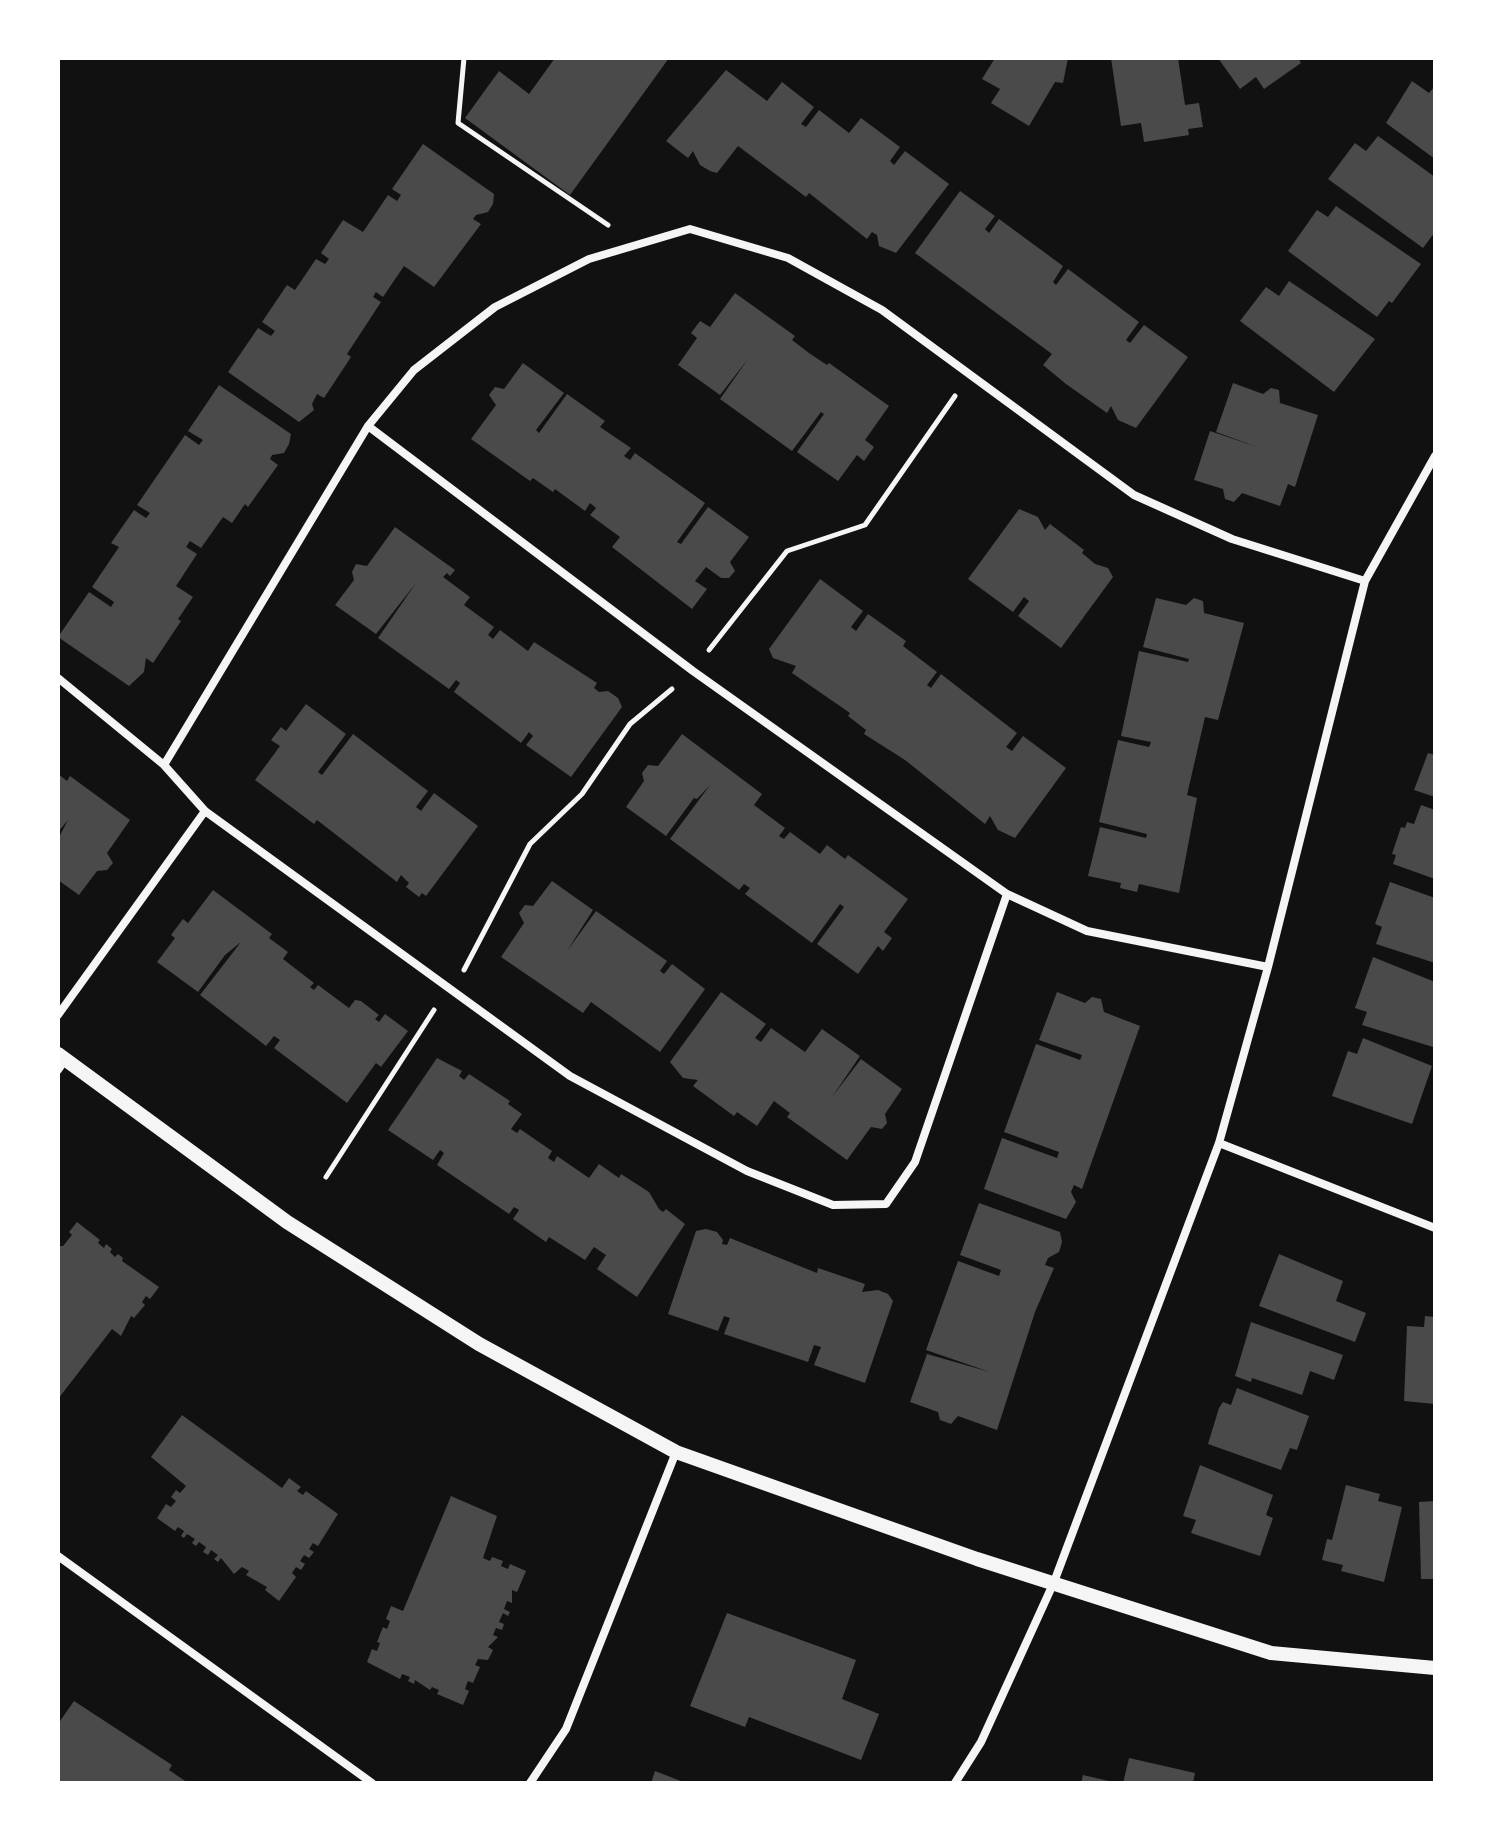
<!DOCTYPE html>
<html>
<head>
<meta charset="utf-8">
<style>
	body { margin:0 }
	#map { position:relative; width:1493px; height:1841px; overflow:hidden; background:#111; font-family:"IBM Plex Sans",sans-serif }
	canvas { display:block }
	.frame { position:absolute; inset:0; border:60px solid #fff; pointer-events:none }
</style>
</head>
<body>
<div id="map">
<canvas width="1493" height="1841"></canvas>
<div class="frame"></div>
</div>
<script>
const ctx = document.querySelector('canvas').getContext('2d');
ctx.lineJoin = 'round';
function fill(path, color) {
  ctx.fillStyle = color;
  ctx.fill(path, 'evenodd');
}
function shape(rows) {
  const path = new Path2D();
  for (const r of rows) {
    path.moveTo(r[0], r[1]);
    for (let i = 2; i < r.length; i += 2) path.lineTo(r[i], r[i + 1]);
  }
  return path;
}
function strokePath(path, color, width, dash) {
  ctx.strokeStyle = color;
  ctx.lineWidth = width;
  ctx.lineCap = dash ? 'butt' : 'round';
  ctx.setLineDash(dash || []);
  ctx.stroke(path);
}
fill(shape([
	[555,58,669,58,570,195,465,118,499,71,529,94],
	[995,58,1068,58,1063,83,1055,82,1029,126,991,103,1000,89,982,79],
	[1111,58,1178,58,1185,105,1199,103,1203,127,1188,129,1189,135,1144,142,1141,123,1121,126],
	[1218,58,1298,58,1301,63,1264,89,1256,77,1240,89],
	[726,70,767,101,782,82,814,107,801,124,806,127,819,110,849,133,861,118,900,147,890,161,894,165,905,151,949,184,896,253,879,246,877,235,872,232,867,239,809,193,806,197,738,146,717,173,710,171,700,165,693,151,688,158,666,141],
	[1412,81,1429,93,1435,86,1435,159,1386,123],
	[1378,136,1435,177,1435,232,1423,248,1328,179,1355,143,1366,151],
	[423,144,494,194,493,204,488,212,476,215,473,219,481,224,434,287,404,266,383,297,376,292,373,297,381,302,347,354,351,357,324,398,317,394,312,404,314,410,299,422,228,372,258,328,271,336,275,331,262,322,287,285,295,290,316,259,325,264,329,259,321,253,343,220,363,232,388,195,397,201,401,195,392,189],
	[960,191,995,216,985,229,989,233,999,219,1063,266,1053,282,1056,285,1068,269,1139,322,1126,340,1130,343,1144,325,1188,357,1136,428,1118,420,1111,406,1107,413,1066,384,1043,365,1052,354,915,253],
	[1336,206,1421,264,1392,303,1389,301,1377,317,1288,251,1317,210,1328,217],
	[1289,281,1375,339,1334,392,1240,321,1266,287,1279,296],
	[735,293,795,336,792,340,809,353,827,365,829,363,889,406,865,440,874,447,864,461,857,455,838,481,797,452,824,414,821,412,792,451,720,399,748,359,720,395,678,365,697,338,691,333,700,321,710,327],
	[523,363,564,393,536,430,539,433,567,394,605,421,600,427,631,448,624,456,630,460,635,453,705,503,677,542,681,544,708,507,749,537,730,562,735,571,729,578,721,578,706,567,695,581,707,589,692,609,612,547,620,537,590,515,596,508,590,503,585,511,555,489,553,492,533,478,530,481,471,439,496,405,489,395,495,387,504,389],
	[1233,383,1263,394,1271,388,1279,390,1280,403,1318,415,1295,487,1288,484,1280,506,1242,493,1234,502,1225,499,1223,489,1194,480,1210,431,1260,448,1216,432],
	[219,385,291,434,289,444,284,453,272,455,270,459,278,465,248,507,245,504,232,523,223,517,201,548,190,541,186,547,197,554,176,586,193,597,178,619,181,621,153,663,146,658,144,672,129,686,58,637,89,592,111,607,114,602,92,587,119,547,111,543,134,510,146,518,150,513,137,505,185,435,199,445,203,440,188,431],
	[1019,509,1038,517,1045,530,1050,524,1084,550,1082,553,1095,564,1108,568,1113,577,1061,648,1018,616,1029,601,1024,597,1013,612,968,579],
	[395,527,455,570,450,576,447,573,443,577,470,597,464,605,494,627,488,635,493,639,500,630,528,651,534,642,597,683,594,688,599,692,608,691,618,698,622,707,571,777,526,745,533,736,529,732,521,743,454,692,460,683,456,680,449,689,378,638,416,583,376,634,335,605,354,580,352,572,356,564,367,566],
	[820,579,863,611,851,627,856,631,868,614,906,641,903,646,937,672,927,685,931,688,941,674,1017,733,1006,747,1012,751,1023,736,1066,768,1015,838,998,830,990,816,985,824,905,760,864,734,866,730,848,716,850,713,792,673,796,666,773,658,769,649],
	[1156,598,1186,605,1194,598,1203,601,1204,613,1244,623,1218,720,1205,717,1187,795,1197,798,1179,893,1139,884,1137,892,1120,888,1121,883,1088,876,1100,827,1146,838,1147,834,1099,822,1118,740,1149,747,1151,742,1121,736,1139,651,1188,662,1189,659,1143,647],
	[306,704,346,734,318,772,322,775,353,734,428,791,416,807,421,811,434,793,478,826,426,896,422,893,419,897,406,887,409,883,401,875,397,882,317,820,314,824,255,780,280,746,271,740,281,727,286,731],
	[682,734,762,794,754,805,785,828,779,836,784,839,790,832,820,854,827,845,845,859,848,855,908,899,884,932,892,938,883,951,878,946,858,974,817,944,844,907,840,904,812,943,745,894,750,888,744,884,739,890,670,839,710,785,697,799,694,798,666,836,626,807,644,781,642,773,648,765,658,766],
	[1428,753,1435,755,1435,797,1414,790],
	[58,774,67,781,70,776,130,820,107,853,113,863,107,870,97,871,79,895,58,880,58,839,68,820,58,832],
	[1421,805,1435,810,1435,879,1393,864,1396,855,1392,854,1401,827,1405,828,1407,822,1414,824],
	[552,881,593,910,567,951,596,911,667,961,660,971,664,974,672,964,705,989,660,1052,591,1002,583,1013,501,957,524,923,519,913,525,905,533,906],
	[1390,882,1435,898,1435,963,1376,944,1382,927,1375,924],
	[213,890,272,934,269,938,288,952,283,959,314,983,310,987,314,990,318,985,349,1008,355,1000,361,1001,379,1015,375,1019,379,1022,385,1014,408,1031,381,1067,376,1063,347,1103,274,1048,280,1040,274,1036,266,1046,200,995,241,942,225,955,198,992,157,962,175,938,171,935,183,919,188,923],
	[1373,957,1435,982,1433,1047,1362,1025,1367,1012,1355,1008],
	[721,992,766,1024,755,1038,761,1042,771,1028,805,1052,822,1029,860,1056,832,1097,861,1059,902,1089,885,1114,887,1123,882,1129,871,1127,847,1160,787,1117,790,1113,774,1101,757,1126,737,1112,734,1116,693,1086,698,1080,683,1078,670,1062],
	[1057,992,1085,1003,1092,997,1101,999,1104,1012,1140,1026,1082,1189,1074,1185,1071,1192,1076,1202,1066,1219,984,1189,1002,1138,1057,1158,1059,1152,1004,1132,1036,1044,1080,1060,1082,1055,1039,1040],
	[1363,1038,1432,1066,1412,1124,1332,1096,1348,1051,1357,1054],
	[437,1058,462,1071,459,1076,464,1080,469,1074,510,1101,508,1104,522,1114,511,1129,517,1133,520,1129,552,1151,548,1158,554,1162,557,1156,589,1178,599,1164,619,1178,621,1174,649,1192,659,1209,663,1212,666,1209,685,1224,637,1297,597,1269,606,1255,594,1247,585,1260,549,1237,546,1242,513,1219,519,1210,514,1207,509,1214,437,1165,444,1153,440,1150,433,1160,388,1130],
	[979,1203,1060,1232,1062,1242,1059,1252,1048,1258,1045,1265,1054,1268,1035,1312,997,1430,958,1416,951,1424,940,1420,938,1412,910,1402,927,1354,990,1372,926,1350,958,1261,999,1276,1001,1270,960,1255],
	[77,1222,100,1240,98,1243,104,1248,106,1244,112,1249,110,1252,115,1257,118,1254,123,1258,122,1261,159,1287,150,1299,146,1296,142,1302,145,1305,134,1318,131,1316,121,1336,112,1329,58,1399,58,1246,63,1246,72,1235,69,1232],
	[706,1229,717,1232,723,1240,722,1244,727,1245,730,1238,817,1273,818,1268,865,1284,862,1292,878,1290,888,1294,893,1301,865,1383,814,1365,821,1347,814,1345,808,1362,724,1334,730,1318,724,1316,718,1331,668,1314,696,1231],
	[1279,1254,1343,1281,1336,1301,1366,1313,1355,1342,1259,1306],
	[1425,1316,1435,1317,1435,1404,1404,1401,1407,1326,1424,1327],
	[1251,1322,1343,1355,1334,1380,1310,1371,1302,1395,1252,1378,1251,1382,1235,1376],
	[1237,1388,1309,1416,1297,1450,1290,1448,1281,1470,1208,1444,1219,1408,1223,1402,1231,1405],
	[182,1415,282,1488,289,1478,301,1487,297,1491,303,1495,306,1491,338,1514,318,1546,313,1543,309,1549,314,1552,309,1558,304,1555,300,1561,305,1564,301,1570,296,1567,292,1573,296,1577,279,1601,265,1590,267,1587,246,1575,249,1571,242,1567,234,1574,221,1558,218,1562,214,1559,218,1555,211,1550,208,1555,203,1552,206,1547,199,1542,196,1546,192,1543,195,1539,187,1534,184,1538,181,1536,184,1531,178,1527,175,1531,157,1518,166,1504,171,1507,176,1501,171,1497,176,1490,180,1493,186,1486,151,1457],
	[1200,1465,1273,1495,1266,1515,1273,1518,1260,1556,1191,1533,1196,1520,1183,1516],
	[1346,1485,1380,1494,1378,1501,1402,1507,1384,1582,1341,1571,1343,1565,1322,1560,1327,1539,1332,1540],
	[451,1496,497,1516,483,1558,490,1561,492,1557,503,1561,501,1566,508,1569,510,1564,526,1571,517,1592,512,1590,512,1603,507,1601,504,1609,510,1612,508,1616,503,1613,499,1622,504,1624,502,1630,496,1628,493,1635,498,1637,488,1647,493,1650,488,1660,478,1659,475,1665,480,1667,473,1683,468,1681,465,1689,469,1691,463,1705,437,1694,439,1690,432,1687,430,1690,415,1680,414,1684,408,1681,410,1677,402,1674,400,1679,367,1662,372,1649,377,1651,380,1643,377,1642,383,1627,387,1629,390,1621,386,1619,391,1606,403,1611],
	[1435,1501,1435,1579,1421,1579,1419,1502],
	[727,1613,856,1660,842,1699,879,1714,861,1760,749,1717,745,1727,690,1706],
	[74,1701,172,1765,169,1770,188,1783,58,1783,58,1724],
	[1129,1758,1195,1773,1193,1783,1123,1783],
	[655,1771,686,1783,651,1783],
	[1083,1775,1113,1782,1113,1783,1081,1783]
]), '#4a4a4a');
strokePath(shape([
	[464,58,458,123,608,225],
	[709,650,787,551,865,525,955,396],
	[464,970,530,844,582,794,630,724,672,689],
	[326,1177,434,1010]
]), '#f5f5f5', 5);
strokePath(shape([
	[368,426,693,671,1007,894,1087,931,1268,967],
	[58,678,164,765,205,811,570,1076,747,1171,833,1205,886,1204,915,1162,1007,894],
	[164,765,368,426,414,370,495,307,589,259,690,229,788,258,882,310,1134,495,1232,539,1365,581],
	[58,1015,205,811],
	[58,1070,65,1060],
	[1219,1143,1435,1228],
	[58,1556,372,1783],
	[530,1783,566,1729,676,1452],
	[955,1783,981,1742,1054,1582,1219,1143,1268,967,1365,581,1435,456]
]), '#f5f5f5', 8);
strokePath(shape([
	[58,1054,287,1222,479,1344,676,1452,977,1559,1271,1653,1435,1668]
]), '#f5f5f5', 14);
</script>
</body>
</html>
